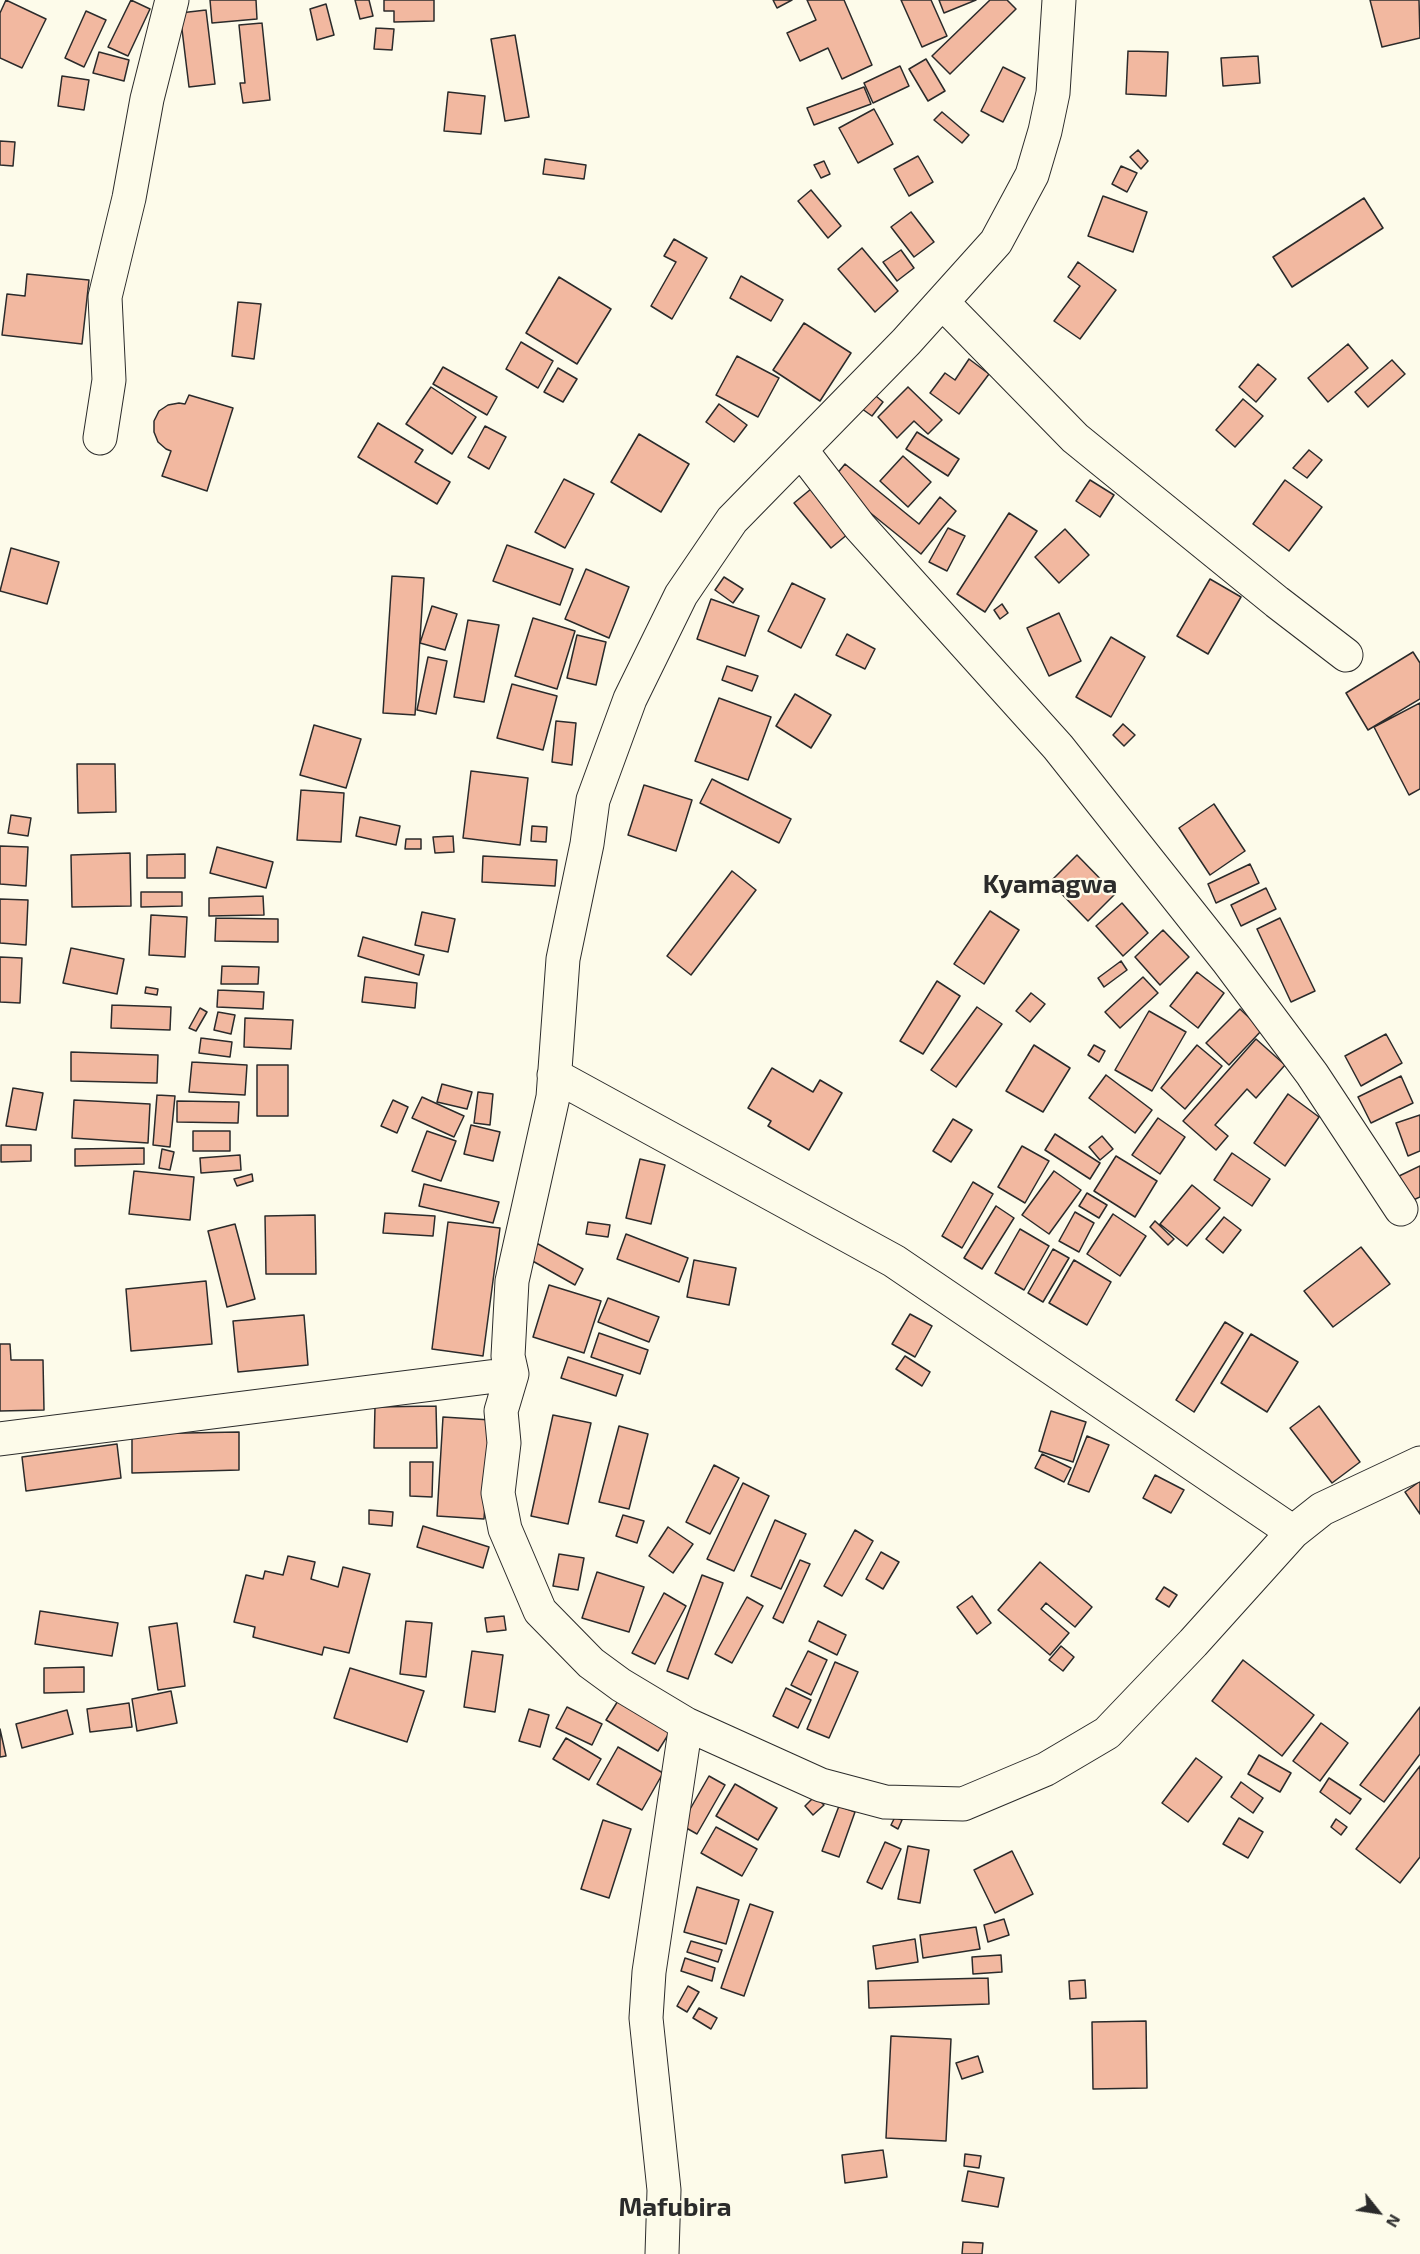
<!DOCTYPE html>
<html>
<head>
<meta charset="utf-8">
<style>
	body { margin:0 }
	#map { position:relative; width:1420px; height:2254px; overflow:hidden; background:#fdfbea; font-family:"Exo 2",sans-serif }
	canvas { display:block }
	.north { position:absolute; left:1348px; top:2182px; width:60px; height:60px; -webkit-text-stroke:4px #fdfbea; paint-order:stroke; rotate:120deg; font-size:16px; font-weight:700; line-height:24px; text-align:center; color:#2b2b2b }
	.north::after { content:''; display:block; margin:auto; width:21px; height:27px; background:#2b2b2b; clip-path:polygon(50% 0,100% 100%,50% 72%,0 100%) }
</style>
</head>
<body>
<div id="map">
<canvas width="1420" height="2254"></canvas>
<div class="north">N</div>
</div>
<script>
const ctx = document.querySelector('canvas').getContext('2d');
ctx.lineJoin = 'round';
function fill(path, color) {
  ctx.fillStyle = color;
  ctx.fill(path, 'evenodd');
}
function shape(rows) {
  const path = new Path2D();
  for (const r of rows) {
    path.moveTo(r[0], r[1]);
    for (let i = 2; i < r.length; i += 2) path.lineTo(r[i], r[i + 1]);
  }
  return path;
}
function strokePath(path, color, width, dash) {
  ctx.strokeStyle = color;
  ctx.lineWidth = width;
  ctx.lineCap = dash ? 'butt' : 'round';
  ctx.setLineDash(dash || []);
  ctx.stroke(path);
}
function write(font, color, halo, rows, align = 'center') {
  ctx.font = font + ' "Exo 2",sans-serif';
  ctx.lineWidth = 4.5;
  ctx.setLineDash([]);
  ctx.textBaseline = 'middle';
  ctx.strokeStyle = halo;
  ctx.fillStyle = color;
  for (const [text, x, y, turn = 0] of rows) {
    ctx.save();
    ctx.translate(x, y);
    ctx.rotate((+turn || 0) * Math.PI / 180);
    ctx.textAlign = isNaN(turn) ? turn : align;
    if (halo) ctx.strokeText(text, 0, 0);
    ctx.fillText(text, 0, 0);
    ctx.restore();
  }
}
const building = shape([
	[6,0,46,19,22,68,0,58,0,13,6,0],
	[131,0,150,9,128,56,108,47,131,0],
	[210,0,256,0,257,19,212,23,210,0],
	[355,0,369,0,373,16,360,19,355,0],
	[384,0,434,0,434,21,394,22,394,11,384,11,384,0],
	[773,0,792,0,777,8,773,0],
	[807,0,844,0,872,65,842,79,828,48,800,61,787,33,816,20,807,0],
	[901,0,931,0,947,36,922,47,901,0],
	[939,0,976,0,944,13,939,0],
	[990,0,1007,0,1016,9,950,74,932,56,990,0],
	[1370,0,1419,0,1420,38,1382,47,1370,0],
	[326,4,334,35,317,40,310,9,326,4],
	[206,10,215,84,189,87,180,13,206,10],
	[86,11,106,20,84,67,65,58,86,11],
	[262,23,270,100,243,103,240,83,245,83,239,25,262,23],
	[376,28,394,29,392,50,374,49,376,28],
	[515,35,529,117,505,121,491,39,515,35],
	[1128,51,1168,52,1166,96,1126,94,1128,51],
	[99,52,129,60,124,81,93,73,99,52],
	[1258,56,1260,83,1223,86,1221,58,1258,56],
	[926,59,945,91,928,101,909,69,926,59],
	[900,66,909,86,873,103,864,83,900,66],
	[1003,67,1025,78,1003,122,981,111,1003,67],
	[62,76,89,80,84,110,58,106,62,76],
	[864,87,871,104,814,125,807,108,864,87],
	[448,92,485,96,481,134,444,131,448,92],
	[874,109,893,144,858,163,839,128,874,109],
	[942,112,969,135,962,143,934,120,942,112],
	[0,141,15,142,13,166,0,165,0,141],
	[1138,150,1148,161,1141,169,1130,157,1138,150],
	[918,156,933,182,909,196,894,169,918,156],
	[545,159,586,165,584,179,543,174,545,159],
	[824,161,830,174,821,178,814,165,824,161],
	[1121,166,1137,173,1127,192,1112,184,1121,166],
	[811,190,841,226,828,238,798,201,811,190],
	[1103,196,1147,212,1133,252,1088,236,1103,196],
	[1364,198,1383,228,1292,287,1273,257,1364,198],
	[911,212,934,242,914,257,891,227,911,212],
	[674,239,707,258,672,319,651,306,676,262,664,256,674,239],
	[862,248,898,291,875,312,838,269,862,248],
	[901,250,914,268,897,281,883,262,901,250],
	[1078,262,1116,290,1080,339,1054,321,1080,286,1068,277,1078,262],
	[27,274,89,280,82,344,2,335,7,294,25,296,27,274],
	[741,276,783,300,771,321,730,298,741,276],
	[559,277,611,309,577,364,526,333,559,277],
	[238,302,261,304,254,359,232,356,238,302],
	[804,323,851,353,820,401,773,370,804,323],
	[521,342,553,361,538,388,506,369,521,342],
	[1348,344,1368,368,1328,402,1308,378,1348,344],
	[737,356,779,378,758,417,716,395,737,356],
	[969,359,989,374,959,414,930,393,945,373,955,380,969,359],
	[1392,360,1405,374,1368,407,1355,392,1392,360],
	[1258,364,1276,379,1256,402,1239,387,1258,364],
	[443,367,497,397,487,415,433,384,443,367],
	[558,368,577,379,563,402,544,392,558,368],
	[431,387,476,417,452,454,406,424,431,387],
	[908,387,942,420,928,434,914,421,897,438,878,417,908,387],
	[870,391,883,402,872,416,858,406,870,391],
	[189,395,233,408,207,491,162,476,171,451,166,449,158,442,154,432,154,421,159,411,168,405,179,403,185,404,189,395],
	[1243,399,1263,416,1235,447,1216,430,1243,399],
	[719,404,747,425,734,442,706,422,719,404],
	[378,423,423,450,415,462,450,482,437,504,358,457,378,423],
	[485,426,506,437,489,469,468,457,485,426],
	[917,432,959,459,948,476,906,449,917,432],
	[639,434,689,464,661,512,611,482,639,434],
	[1309,450,1322,460,1307,478,1293,468,1309,450],
	[903,456,931,482,908,507,880,481,903,456],
	[845,464,919,524,940,497,956,511,921,554,831,481,845,464],
	[564,479,594,494,565,548,535,532,564,479],
	[1090,480,1114,495,1100,517,1076,501,1090,480],
	[1285,480,1322,507,1289,551,1253,524,1285,480],
	[817,484,854,529,831,548,794,503,817,484],
	[1009,513,1037,531,985,612,957,594,1009,513],
	[948,528,965,536,947,571,929,562,948,528],
	[1065,529,1089,555,1059,583,1035,557,1065,529],
	[507,545,573,569,560,605,493,581,507,545],
	[11,548,59,562,47,604,0,591,11,548],
	[586,569,629,587,609,638,565,619,586,569],
	[392,576,424,578,415,715,383,713,392,576],
	[724,577,743,589,733,603,715,590,724,577],
	[1210,579,1241,597,1208,654,1177,636,1210,579],
	[792,583,825,599,801,648,768,631,792,583],
	[711,599,759,616,745,656,697,639,711,599],
	[1002,604,1008,613,1000,619,994,610,1002,604],
	[432,606,457,614,445,650,420,643,432,606],
	[1059,613,1081,661,1049,676,1027,628,1059,613],
	[533,618,575,631,557,689,515,676,533,618],
	[468,620,499,625,484,702,454,697,468,620],
	[847,634,875,649,865,669,836,655,847,634],
	[577,635,606,642,596,685,567,678,577,635],
	[1111,637,1145,657,1111,717,1076,697,1111,637],
	[1413,652,1420,663,1420,699,1368,730,1346,693,1413,652],
	[428,657,447,661,436,714,417,710,428,657],
	[727,666,758,676,752,691,722,680,727,666],
	[512,684,557,696,543,750,497,738,512,684],
	[795,694,831,715,811,748,776,726,795,694],
	[719,698,771,717,748,780,695,761,719,698],
	[1420,703,1420,789,1409,795,1374,727,1420,703],
	[556,721,576,723,572,765,552,762,556,721],
	[1123,724,1135,735,1124,746,1113,735,1123,724],
	[314,725,361,739,346,788,300,775,314,725],
	[77,764,115,764,116,812,78,813,77,764],
	[471,771,528,778,520,845,463,838,471,771],
	[712,779,791,819,779,843,700,803,712,779],
	[644,785,692,800,676,851,628,835,644,785],
	[301,790,344,793,341,842,297,840,301,790],
	[1214,804,1245,851,1210,875,1179,828,1214,804],
	[11,815,31,818,28,836,8,833,11,815],
	[360,817,400,826,396,845,356,836,360,817],
	[532,826,547,827,546,842,531,841,532,826],
	[453,836,454,852,435,853,433,837,453,836],
	[406,839,421,839,421,849,405,849,406,839],
	[0,846,28,847,26,886,0,884,0,846],
	[217,847,273,862,266,888,210,873,217,847],
	[130,853,131,906,72,907,71,855,130,853],
	[185,854,185,878,147,878,147,855,185,854],
	[1077,855,1115,894,1088,921,1050,882,1077,855],
	[483,856,557,860,555,886,482,882,483,856],
	[1250,864,1259,883,1216,903,1208,884,1250,864],
	[732,871,756,890,691,975,667,956,732,871],
	[1266,888,1276,909,1241,926,1231,905,1266,888],
	[141,892,182,892,182,906,141,907,141,892],
	[263,896,264,915,209,916,209,898,263,896],
	[0,899,28,900,26,945,0,943,0,899],
	[1122,903,1148,933,1123,956,1096,926,1122,903],
	[990,911,1019,930,984,984,954,964,990,911],
	[422,912,455,919,448,952,415,945,422,912],
	[151,915,187,917,185,957,149,955,151,915],
	[216,918,278,919,278,942,215,941,216,918],
	[1280,918,1315,991,1291,1002,1257,929,1280,918],
	[1163,930,1189,957,1160,985,1135,957,1163,930],
	[363,937,424,955,419,975,358,956,363,937],
	[71,948,124,959,117,994,63,983,71,948],
	[0,957,22,958,20,1003,0,1002,0,957],
	[1121,961,1127,970,1104,987,1098,978,1121,961],
	[222,966,259,967,258,984,221,984,222,966],
	[1197,972,1224,993,1198,1028,1170,1006,1197,972],
	[365,977,417,983,415,1008,362,1002,365,977],
	[1143,977,1158,993,1120,1028,1105,1012,1143,977],
	[937,981,960,996,923,1054,900,1041,937,981],
	[146,987,158,989,157,995,145,993,146,987],
	[218,990,264,992,263,1009,217,1007,218,990],
	[1031,993,1045,1004,1030,1022,1016,1011,1031,993],
	[112,1005,171,1007,170,1030,111,1028,112,1005],
	[977,1007,1002,1024,956,1087,931,1070,977,1007],
	[200,1008,207,1012,196,1031,189,1028,200,1008],
	[1240,1009,1262,1030,1229,1065,1206,1043,1240,1009],
	[1149,1011,1186,1032,1152,1091,1115,1070,1149,1011],
	[218,1012,235,1015,231,1034,214,1030,218,1012],
	[245,1018,293,1020,291,1049,244,1047,245,1018],
	[1386,1034,1402,1063,1361,1086,1345,1056,1386,1034],
	[201,1038,232,1042,230,1057,199,1053,201,1038],
	[1256,1039,1285,1065,1256,1098,1247,1089,1215,1125,1228,1136,1216,1150,1183,1121,1256,1039],
	[1034,1045,1070,1068,1043,1112,1006,1091,1034,1045],
	[1094,1045,1105,1051,1099,1062,1088,1055,1094,1045],
	[1197,1045,1222,1066,1185,1109,1161,1088,1197,1045],
	[71,1052,158,1055,157,1083,71,1081,71,1052],
	[192,1062,247,1065,245,1095,189,1092,192,1062],
	[257,1065,288,1065,288,1116,257,1116,257,1065],
	[772,1068,813,1092,820,1080,842,1093,809,1150,768,1126,771,1121,748,1108,772,1068],
	[1106,1075,1152,1110,1135,1133,1089,1098,1106,1075],
	[1401,1076,1413,1103,1371,1123,1358,1097,1401,1076],
	[442,1084,472,1092,467,1109,437,1102,442,1084],
	[13,1088,43,1093,36,1130,6,1126,13,1088],
	[478,1092,493,1094,490,1125,474,1123,478,1092],
	[1288,1094,1319,1117,1285,1166,1254,1143,1288,1094],
	[157,1095,175,1096,170,1147,153,1145,157,1095],
	[422,1097,464,1116,454,1137,412,1118,422,1097],
	[74,1100,150,1104,148,1143,72,1138,74,1100],
	[393,1100,408,1107,397,1133,381,1126,393,1100],
	[177,1101,239,1102,238,1123,177,1122,177,1101],
	[1420,1115,1420,1151,1408,1156,1396,1123,1420,1115],
	[1158,1118,1185,1137,1160,1174,1132,1155,1158,1118],
	[953,1119,972,1130,951,1162,933,1151,953,1119],
	[471,1125,500,1132,493,1161,464,1154,471,1125],
	[193,1131,230,1131,230,1151,193,1151,193,1131],
	[427,1131,456,1141,441,1181,412,1171,427,1131],
	[1055,1134,1100,1163,1090,1179,1045,1150,1055,1134],
	[1102,1136,1113,1149,1100,1160,1089,1147,1102,1136],
	[1,1145,31,1145,31,1161,1,1162,1,1145],
	[1022,1146,1049,1161,1025,1203,998,1187,1022,1146],
	[144,1148,144,1164,75,1166,75,1149,144,1148],
	[162,1149,174,1152,170,1170,159,1168,162,1149],
	[1232,1153,1270,1179,1252,1206,1214,1180,1232,1153],
	[240,1155,241,1170,201,1173,200,1158,240,1155],
	[1116,1156,1157,1181,1135,1217,1094,1191,1116,1156],
	[640,1159,665,1165,651,1224,626,1218,640,1159],
	[1420,1166,1420,1197,1409,1202,1397,1177,1420,1166],
	[134,1171,194,1177,190,1220,129,1214,134,1171],
	[1054,1171,1081,1190,1049,1234,1022,1215,1054,1171],
	[252,1174,253,1181,237,1186,234,1179,252,1174],
	[973,1182,993,1194,962,1248,942,1236,973,1182],
	[424,1184,499,1202,493,1223,419,1206,424,1184],
	[1192,1185,1220,1208,1187,1246,1160,1224,1192,1185],
	[1087,1193,1107,1205,1099,1218,1079,1206,1087,1193],
	[996,1206,1014,1218,982,1269,964,1258,996,1206],
	[1075,1212,1094,1223,1079,1252,1059,1241,1075,1212],
	[385,1213,435,1216,433,1236,383,1233,385,1213],
	[1113,1214,1146,1236,1120,1276,1087,1254,1113,1214],
	[315,1215,316,1274,266,1274,265,1216,315,1215],
	[1224,1217,1241,1230,1223,1253,1206,1239,1224,1217],
	[1155,1221,1174,1239,1168,1245,1150,1227,1155,1221],
	[448,1222,500,1228,483,1356,432,1349,448,1222],
	[588,1222,610,1225,608,1237,586,1234,588,1222],
	[235,1224,255,1299,227,1307,208,1231,235,1224],
	[1020,1229,1049,1246,1024,1290,995,1273,1020,1229],
	[626,1234,688,1258,679,1282,617,1259,626,1234],
	[531,1240,583,1269,575,1285,522,1255,531,1240],
	[1361,1247,1390,1284,1333,1327,1304,1291,1361,1247],
	[1053,1249,1069,1258,1043,1302,1028,1293,1053,1249],
	[694,1260,736,1268,729,1305,687,1297,694,1260],
	[1074,1260,1111,1282,1087,1325,1049,1303,1074,1260],
	[206,1281,212,1344,131,1351,126,1289,206,1281],
	[549,1285,601,1301,584,1353,533,1337,549,1285],
	[608,1298,659,1317,649,1342,598,1322,608,1298],
	[910,1314,932,1326,915,1357,892,1344,910,1314],
	[304,1315,308,1365,238,1372,233,1321,304,1315],
	[1225,1322,1243,1333,1194,1412,1176,1400,1225,1322],
	[599,1333,648,1350,640,1374,591,1357,599,1333],
	[1251,1334,1298,1362,1267,1412,1221,1383,1251,1334],
	[0,1344,10,1344,11,1360,43,1360,44,1410,0,1411,0,1344],
	[905,1356,930,1372,922,1386,896,1369,905,1356],
	[568,1357,623,1375,616,1396,561,1378,568,1357],
	[436,1406,437,1448,374,1448,375,1407,436,1406],
	[1319,1406,1360,1462,1332,1483,1290,1428,1319,1406],
	[1051,1411,1086,1422,1073,1462,1039,1451,1051,1411],
	[553,1415,591,1423,568,1524,531,1516,553,1415],
	[443,1417,491,1420,484,1519,437,1516,443,1417],
	[619,1426,648,1434,629,1509,599,1502,619,1426],
	[239,1432,239,1470,132,1473,132,1434,239,1432],
	[1087,1436,1109,1445,1089,1492,1068,1484,1087,1436],
	[117,1444,121,1478,26,1491,22,1457,117,1444],
	[1042,1454,1071,1468,1064,1482,1035,1468,1042,1454],
	[410,1462,433,1462,432,1497,410,1496,410,1462],
	[714,1465,739,1478,710,1534,686,1522,714,1465],
	[1155,1475,1184,1490,1171,1513,1143,1498,1155,1475],
	[1420,1481,1420,1514,1405,1492,1420,1481],
	[743,1483,769,1496,734,1571,707,1559,743,1483],
	[369,1510,393,1512,392,1526,369,1524,369,1510],
	[623,1515,644,1521,637,1543,616,1536,623,1515],
	[775,1520,806,1534,781,1589,751,1576,775,1520],
	[423,1526,489,1547,483,1568,417,1547,423,1526],
	[668,1527,693,1544,673,1573,649,1556,668,1527],
	[855,1530,873,1541,842,1596,824,1586,855,1530],
	[881,1552,899,1562,883,1589,866,1579,881,1552],
	[559,1554,584,1558,578,1590,553,1586,559,1554],
	[288,1556,315,1562,311,1579,338,1587,343,1567,370,1574,349,1653,324,1647,322,1655,253,1637,255,1627,234,1622,246,1575,263,1579,265,1571,283,1575,288,1556],
	[800,1560,810,1564,783,1623,773,1618,800,1560],
	[1040,1562,1092,1607,1075,1627,1046,1603,1041,1609,1069,1633,1050,1655,998,1610,1040,1562],
	[597,1572,644,1587,629,1632,582,1618,597,1572],
	[702,1575,723,1583,688,1679,667,1671,702,1575],
	[1164,1587,1177,1595,1169,1607,1156,1599,1164,1587],
	[664,1593,686,1606,655,1664,632,1653,664,1593],
	[972,1596,991,1623,977,1634,957,1607,972,1596],
	[747,1597,763,1606,732,1663,715,1654,747,1597],
	[40,1611,118,1623,112,1656,35,1644,40,1611],
	[504,1616,506,1630,487,1632,485,1618,504,1616],
	[406,1621,432,1623,426,1677,400,1674,406,1621],
	[818,1621,846,1635,837,1655,809,1641,818,1621],
	[177,1623,185,1686,158,1690,149,1627,177,1623],
	[1061,1646,1074,1657,1063,1671,1049,1660,1061,1646],
	[472,1651,503,1655,495,1712,464,1707,472,1651],
	[808,1651,827,1660,811,1695,791,1685,808,1651],
	[1243,1660,1314,1715,1282,1756,1212,1701,1243,1660],
	[835,1662,858,1672,829,1738,807,1729,835,1662],
	[84,1667,84,1692,44,1693,44,1668,84,1667],
	[350,1668,424,1691,407,1742,334,1718,350,1668],
	[786,1688,811,1700,798,1728,773,1716,786,1688],
	[171,1691,177,1723,137,1731,132,1699,171,1691],
	[621,1696,673,1727,658,1751,606,1720,621,1696],
	[129,1703,132,1727,90,1732,87,1709,129,1703],
	[567,1707,602,1724,592,1745,556,1728,567,1707],
	[1420,1707,1420,1754,1384,1802,1360,1785,1420,1707],
	[529,1709,549,1715,540,1747,519,1741,529,1709],
	[67,1710,73,1734,22,1748,16,1724,67,1710],
	[1321,1723,1348,1743,1320,1781,1293,1761,1321,1723],
	[0,1729,6,1756,0,1757,0,1729],
	[566,1738,601,1759,589,1780,553,1759,566,1738],
	[618,1747,663,1773,642,1810,597,1784,618,1747],
	[1259,1755,1291,1773,1280,1792,1248,1774,1259,1755],
	[1196,1758,1222,1777,1188,1822,1162,1803,1196,1758],
	[1420,1766,1420,1857,1400,1883,1356,1849,1420,1766],
	[709,1776,725,1785,697,1834,681,1825,709,1776],
	[1329,1778,1361,1799,1350,1814,1320,1792,1329,1778],
	[1241,1782,1263,1798,1253,1813,1231,1797,1241,1782],
	[735,1784,777,1808,758,1840,716,1816,735,1784],
	[815,1796,824,1805,813,1815,805,1806,815,1796],
	[839,1806,855,1812,839,1857,822,1851,839,1806],
	[895,1817,902,1820,898,1829,891,1825,895,1817],
	[1239,1818,1263,1832,1248,1858,1223,1844,1239,1818],
	[1336,1819,1347,1827,1341,1835,1331,1827,1336,1819],
	[603,1820,631,1829,609,1898,581,1889,603,1820],
	[716,1827,757,1849,742,1876,701,1853,716,1827],
	[885,1842,901,1849,882,1889,867,1882,885,1842],
	[908,1846,929,1850,920,1903,898,1899,908,1846],
	[1012,1851,1033,1894,995,1913,974,1870,1012,1851],
	[697,1887,739,1900,726,1944,684,1932,697,1887],
	[750,1904,773,1912,744,1996,721,1988,750,1904],
	[1004,1919,1009,1935,988,1942,984,1925,1004,1919],
	[976,1927,980,1949,923,1958,920,1935,976,1927],
	[915,1939,918,1962,876,1969,873,1946,915,1939],
	[691,1941,722,1950,718,1962,687,1952,691,1941],
	[1001,1955,1002,1972,973,1974,972,1957,1001,1955],
	[685,1958,715,1968,712,1981,681,1971,685,1958],
	[988,1978,989,2004,869,2008,868,1981,988,1978],
	[1085,1980,1086,1998,1070,1999,1069,1981,1085,1980],
	[688,1986,699,1992,687,2012,677,2006,688,1986],
	[699,2008,717,2018,711,2029,693,2018,699,2008],
	[1146,2021,1147,2088,1093,2089,1092,2022,1146,2021],
	[891,2036,951,2039,946,2141,886,2138,891,2036],
	[978,2056,983,2072,962,2079,956,2063,978,2056],
	[883,2150,887,2177,845,2183,842,2155,883,2150],
	[965,2154,981,2156,979,2168,964,2166,965,2154],
	[968,2171,1004,2178,998,2207,962,2201,968,2171],
	[963,2242,983,2243,982,2254,962,2254,963,2242]
]);
fill(building, '#f2b8a0');
strokePath(building, '#2b2b2b', 1.5);
const minor = shape([
	[1059,0,1053,93,1045,131,1032,175,996,242,906,342,732,520,681,595,630,699,593,800,587,844,563,959,553,1097,512,1281,508,1356,512,1374,501,1411,504,1443,498,1493,505,1529,540,1611,591,1663,621,1685,686,1724,821,1785,885,1802,963,1804,1046,1769,1107,1733,1193,1643,1293,1532,1322,1509,1420,1463],
	[942,302,1075,438,1277,602,1346,655],
	[100,438,109,380,105,297,129,198,147,99,172,0],
	[801,450,860,527,1058,747,1227,960,1312,1074,1401,1209],
	[554,1075,894,1261,1293,1532],
	[0,1439,512,1374],
	[662,2254,664,2190,646,2018,649,1972,686,1724]
]);
strokePath(minor, '#2b2b2b', 35);
strokePath(minor, '#fdfbea', 33);
write('bold 26px', '#2b2b2b', '#fdfbea', [
	["Kyamagwa",1050,884],
	["Mafubira",675,2207]
]);
</script>
</body>
</html>
